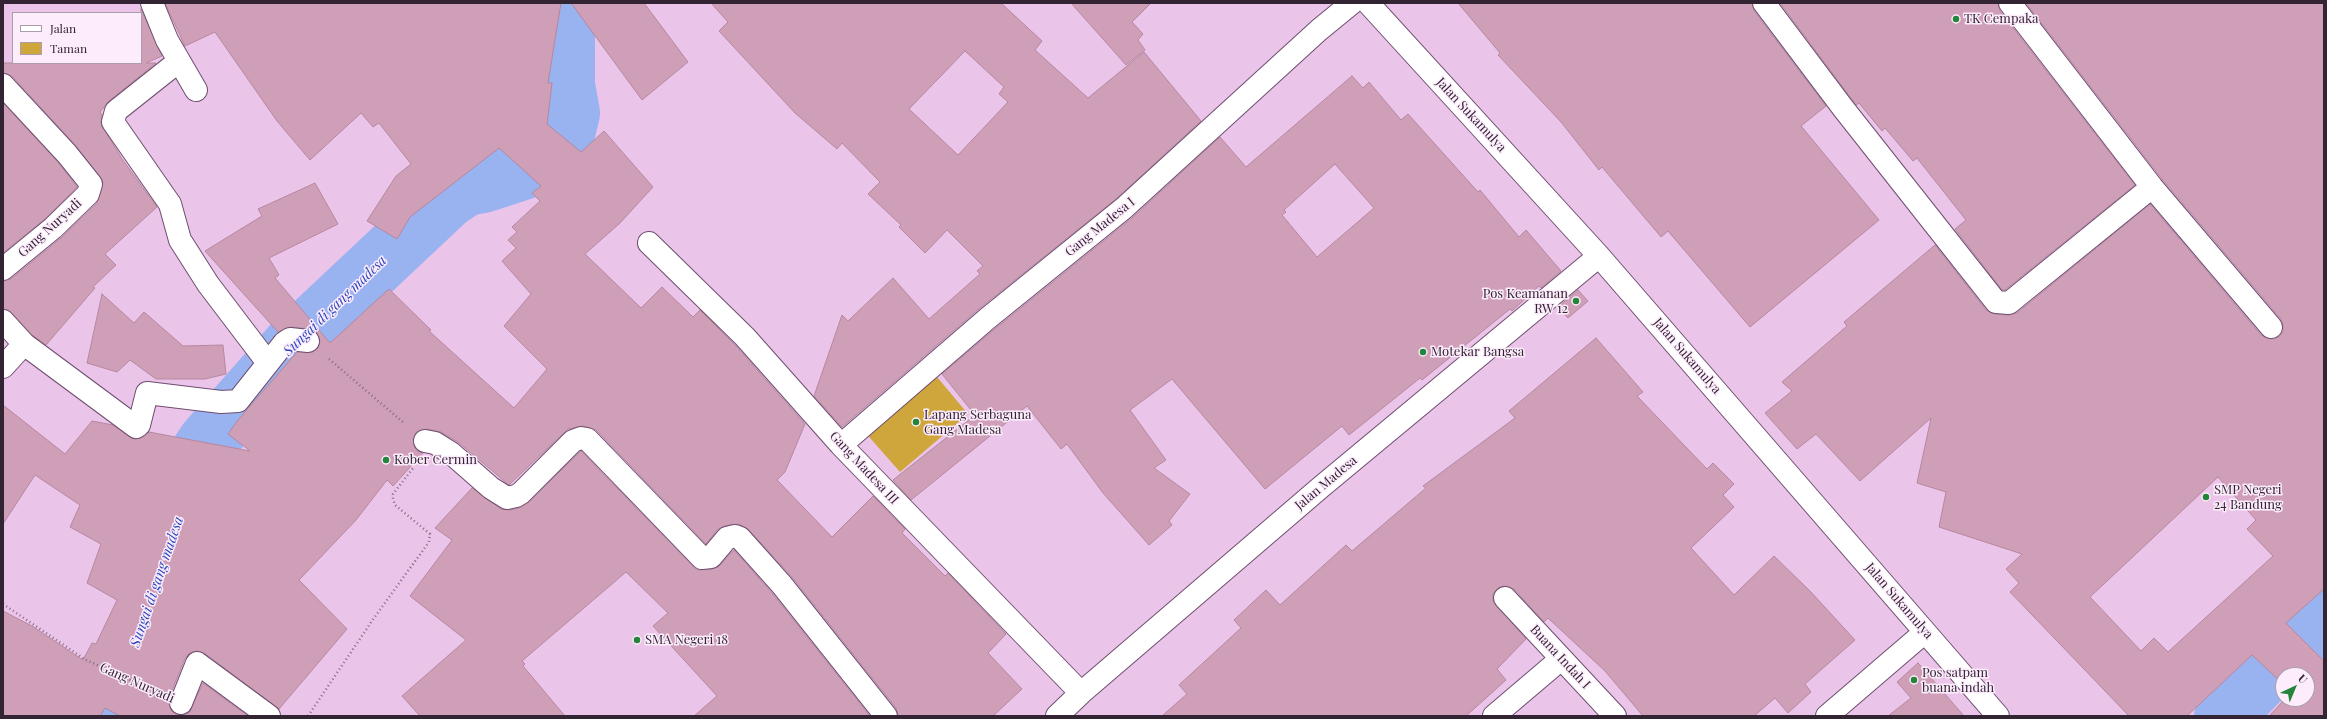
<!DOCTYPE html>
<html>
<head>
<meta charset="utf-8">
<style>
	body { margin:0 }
	#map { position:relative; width:2327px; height:719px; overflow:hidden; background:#eac4e9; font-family:"Playfair Display",serif }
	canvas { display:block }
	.frame { position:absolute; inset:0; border:4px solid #322432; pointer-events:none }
	.legend { position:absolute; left:12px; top:12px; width:130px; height:52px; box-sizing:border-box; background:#fdedfc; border:1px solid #ac9dab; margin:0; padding:5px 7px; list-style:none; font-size:12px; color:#322432 }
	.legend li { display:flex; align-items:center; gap:8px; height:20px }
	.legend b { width:20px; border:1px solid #ac9dab }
	.north { position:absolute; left:2275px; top:667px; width:40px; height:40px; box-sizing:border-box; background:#fdedfc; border:1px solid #ac9dab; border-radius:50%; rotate:44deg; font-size:11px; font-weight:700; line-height:16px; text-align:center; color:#322432 }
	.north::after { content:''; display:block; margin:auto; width:14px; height:18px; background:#228539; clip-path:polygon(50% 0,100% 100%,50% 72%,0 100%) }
</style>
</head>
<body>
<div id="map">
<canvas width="2327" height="719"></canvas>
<div class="frame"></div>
<ul class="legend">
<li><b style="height:5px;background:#fff"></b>Jalan</li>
<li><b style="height:11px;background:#cfa63b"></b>Taman</li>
</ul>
<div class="north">U</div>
</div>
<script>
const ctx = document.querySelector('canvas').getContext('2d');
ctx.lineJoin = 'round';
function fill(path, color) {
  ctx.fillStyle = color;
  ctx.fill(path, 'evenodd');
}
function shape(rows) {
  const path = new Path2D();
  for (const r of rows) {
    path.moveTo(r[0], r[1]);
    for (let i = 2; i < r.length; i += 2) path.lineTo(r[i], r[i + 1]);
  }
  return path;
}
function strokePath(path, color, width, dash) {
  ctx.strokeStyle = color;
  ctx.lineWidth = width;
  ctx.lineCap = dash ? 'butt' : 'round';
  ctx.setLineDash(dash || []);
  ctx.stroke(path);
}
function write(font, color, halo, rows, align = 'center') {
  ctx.font = font + ' "Playfair Display",serif';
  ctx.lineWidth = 3;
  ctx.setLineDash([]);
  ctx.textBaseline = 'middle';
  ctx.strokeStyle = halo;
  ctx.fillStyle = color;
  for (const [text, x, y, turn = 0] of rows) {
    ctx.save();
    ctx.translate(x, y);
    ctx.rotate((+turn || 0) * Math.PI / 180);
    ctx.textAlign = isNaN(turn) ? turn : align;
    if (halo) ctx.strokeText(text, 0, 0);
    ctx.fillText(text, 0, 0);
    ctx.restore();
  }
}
fill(shape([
	[932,371,968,414,900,472,863,430]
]), '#cfa63b');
strokePath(shape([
	[179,520,194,470,200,453,208,441,296,341,448,198,466,186,483,183,535,166,560,148,565,134,570,113,565,85,565,3],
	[107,716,120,686],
	[2224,716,2324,614]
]), '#99b2f0', 60);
const building = shape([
	[165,3,561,3,548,83,552,83,547,124,581,152,604,131,653,187,620,223,585,254,641,308,662,287,693,317,700,310,736,346,805,424,785,472,777,480,832,537,873,496,905,529,902,533,945,576,948,573,1006,634,988,653,1022,689,993,716,898,716,896,708,792,577,749,530,739,524,724,526,717,530,706,544,596,430,583,426,568,429,509,485,458,442,441,432,427,429,416,432,413,439,416,450,423,453,393,486,387,480,356,520,299,580,347,629,279,709,204,653,197,651,190,653,185,658,169,698,171,710,176,714,182,715,189,713,203,683,248,716,120,716,105,708,100,716,3,716,3,611,32,626,83,660,92,643,96,644,117,600,87,583,101,544,70,527,80,505,35,475,3,524,3,405,65,454,92,421,113,425,135,439,143,437,149,432,250,451,228,434,238,420,297,352,313,352,318,348,320,342,316,331,310,329,291,327,278,332,205,251,262,216,258,209,315,183,338,224,269,258,279,275,275,278,330,343,389,289,431,330,429,331,514,408,547,369,504,326,531,294,502,261,516,248,508,240,517,232,512,227,540,201,532,193,541,186,499,148,410,217,397,239,367,221,396,176,411,164,379,123,373,127,361,113,310,160,277,121,215,32,185,46,165,3],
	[571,3,644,3,688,62,642,100,571,3],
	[711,3,1001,3,1042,41,1035,50,1088,98,1144,52,1201,121,1116,199,980,308,842,427,814,396,842,315,848,321,893,278,929,319,980,274,977,271,983,266,947,230,925,253,899,227,901,225,868,194,880,182,842,143,837,149,795,113,719,31,728,22,711,3],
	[965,51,1004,87,999,94,1008,102,958,155,909,109,965,51],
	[1071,3,1151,3,1132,22,1143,34,1138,40,1145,50,1126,65,1071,3],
	[1458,3,1752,3,1754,11,1826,106,1801,126,1879,220,1750,327,1668,231,1661,237,1602,167,1599,170,1561,122,1498,55,1500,53,1458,3],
	[1780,3,1998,3,2000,11,2135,185,2005,290,2002,290,1955,229,1966,220,1917,158,1913,161,1885,128,1882,131,1859,103,1856,105,1780,3],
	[2026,3,2324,3,2324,589,2286,623,2324,661,2324,716,2269,716,2285,699,2307,699,2307,675,2283,675,2283,684,2252,655,2187,716,2129,716,2010,592,2019,583,2006,569,2022,554,1939,527,1946,492,1917,483,1931,418,1860,481,1816,434,1797,449,1765,413,1792,391,1782,382,1847,326,1844,322,1935,245,1986,310,1995,314,2009,315,2017,313,2150,204,2261,335,2273,339,2279,337,2283,332,2283,325,2281,319,2162,179,2026,3],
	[2218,477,2256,520,2247,529,2273,556,2168,652,2154,638,2141,651,2090,597,2218,477],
	[141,9,162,56,146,63,156,63,108,102,100,112,102,115,101,124,122,159,157,207,105,254,116,265,93,287,95,288,46,345,32,335,12,313,3,309,3,281,11,279,61,238,97,203,103,182,76,146,12,76,3,73,3,63,141,63,141,9],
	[1352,76,1363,88,1369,82,1401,120,1408,114,1478,192,1480,190,1519,237,1526,230,1561,271,1541,288,1539,286,1512,311,1510,309,1422,380,1420,378,1349,435,1342,426,1265,489,1172,379,1130,410,1166,460,1154,468,1190,494,1169,521,1172,525,1149,545,1103,493,1067,444,1061,449,1027,406,911,500,893,480,975,415,942,374,996,328,1132,218,1220,137,1246,167,1352,76],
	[1335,164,1374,208,1317,257,1282,215,1286,212,1284,210,1335,164],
	[3,103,58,162,77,187,45,219,3,253,3,103],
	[1578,290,1588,301,1568,318,1558,307,1578,290],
	[102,294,134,323,144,312,183,346,223,345,226,374,205,379,156,379,130,360,117,372,87,363,102,294],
	[1596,338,1643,392,1637,396,1707,469,1713,463,1734,484,1723,495,1734,507,1691,548,1734,595,1774,556,1810,591,1855,640,1805,684,1811,692,1788,713,1775,698,1754,716,1643,716,1605,671,1548,618,1544,622,1514,589,1503,586,1497,589,1493,594,1493,601,1526,639,1497,669,1506,680,1466,716,1162,716,1187,694,1179,685,1241,628,1234,620,1266,590,1280,605,1346,545,1352,551,1426,488,1423,486,1515,418,1509,411,1596,338],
	[581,451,697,570,712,569,720,565,734,550,772,593,870,716,694,716,717,696,653,626,668,613,626,572,522,661,525,664,523,666,565,716,420,716,402,696,466,640,410,596,452,540,435,528,472,488,501,509,510,510,522,507,581,451],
	[1918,663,1964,716,1888,716,1911,698,1897,682,1918,663]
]);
fill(building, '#cf9eb7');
strokePath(building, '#b6879f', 1);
const minor = shape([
	[152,3,167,40,196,90],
	[1368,3,1599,256,1998,716],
	[1764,3,1843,108,1996,302,2009,303,2152,187],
	[2010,3,2152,187,2271,327],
	[179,61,116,111,113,122,170,204,180,240,208,284,268,363],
	[3,85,67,154,91,184,88,194,53,228,3,269],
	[649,243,745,337,841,445,1081,693],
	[3,321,24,344,3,367],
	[24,344,136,427,139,425,147,393,221,402,238,401,284,343,290,339,308,341],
	[425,441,435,443,451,453,491,488,507,498,516,496,521,493,573,441,581,438,587,439,702,558,711,557,727,538,735,536,740,538,782,585,886,716],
	[841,445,988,318,1124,208,1319,30,1352,3],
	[1505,598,1615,716],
	[181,703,197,663,269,716],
	[1057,716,1081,693,1321,487,1599,256],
	[1494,716,1561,659],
	[1827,716,1925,632]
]);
strokePath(minor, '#6f4e6f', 24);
strokePath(shape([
	[329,359,404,423],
	[3,604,86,660,155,691],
	[308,716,374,618,429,542,430,534,395,505,393,499,393,494,414,467]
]), '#856c85', 2.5, [1, 3]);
strokePath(minor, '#fff', 22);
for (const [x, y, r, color] of [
	[1956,19,4,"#228539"],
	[1576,301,4,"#228539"],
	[1423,352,4,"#228539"],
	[916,422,4,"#228539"],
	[386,460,4,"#228539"],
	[2206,497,4,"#228539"],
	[637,640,4,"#228539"],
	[1914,680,4,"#228539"]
]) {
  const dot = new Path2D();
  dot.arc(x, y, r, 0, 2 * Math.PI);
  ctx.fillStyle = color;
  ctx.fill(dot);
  strokePath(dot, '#fdedfc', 1.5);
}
write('13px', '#322432', '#fdedfc', [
	["TK Cempaka",1964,19],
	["Pos Keamanan",1568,294,"right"],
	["RW 12",1568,309,"right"],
	["Motekar Bangsa",1431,352],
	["Lapang Serbaguna",924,415],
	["Gang Madesa",924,430],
	["Kober Cermin",394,460],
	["SMP Negeri",2214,490],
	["24 Bandung",2214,505],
	["SMA Negeri 18",645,640],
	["Pos satpam",1922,673],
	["buana indah",1922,688]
], 'left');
write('13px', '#322432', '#fdedfc', [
	["Jalan Sukamulya",1471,115,47],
	["Gang Madesa I",1100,227,-39],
	["Gang Nuryadi",50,228,-42],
	["Jalan Sukamulya",1687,356,49],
	["Gang Madesa III",864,468,47],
	["Jalan Madesa",1326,483,-40],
	["Jalan Sukamulya",1899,601,49],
	["Buana Indah I",1560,657,47],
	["Gang Nuryadi",137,683,24]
]);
write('italic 14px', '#2a48bd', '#fdedfc', [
	["Sungai di gang madesa",335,306,-44],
	["Sungai di gang madesa",157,582,-71]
]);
</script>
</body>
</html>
